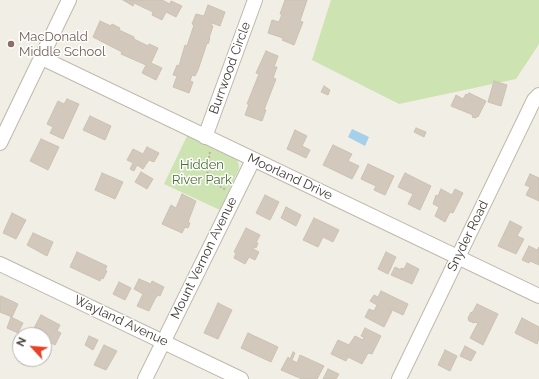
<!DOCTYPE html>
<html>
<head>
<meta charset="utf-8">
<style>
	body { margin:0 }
	#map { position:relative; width:539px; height:379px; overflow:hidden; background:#f1eee6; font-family:Raleway,sans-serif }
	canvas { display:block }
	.north { position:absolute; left:12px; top:327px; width:40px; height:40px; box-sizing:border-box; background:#fff; border:1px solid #b4b2af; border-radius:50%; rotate:296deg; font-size:11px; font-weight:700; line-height:16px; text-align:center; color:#433e36 }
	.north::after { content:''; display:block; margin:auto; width:14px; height:18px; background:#e84126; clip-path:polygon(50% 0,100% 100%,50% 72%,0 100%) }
</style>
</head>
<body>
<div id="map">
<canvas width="539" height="379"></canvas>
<div class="north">N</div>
</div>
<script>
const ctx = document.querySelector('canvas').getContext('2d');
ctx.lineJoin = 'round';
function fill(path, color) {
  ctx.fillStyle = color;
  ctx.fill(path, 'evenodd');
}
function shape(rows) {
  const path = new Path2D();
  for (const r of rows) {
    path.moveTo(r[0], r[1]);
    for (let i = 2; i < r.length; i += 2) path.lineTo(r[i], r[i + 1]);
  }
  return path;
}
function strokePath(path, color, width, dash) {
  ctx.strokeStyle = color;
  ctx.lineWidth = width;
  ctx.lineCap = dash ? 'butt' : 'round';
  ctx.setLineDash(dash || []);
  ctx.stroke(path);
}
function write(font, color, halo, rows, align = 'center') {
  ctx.font = font + ' Raleway,sans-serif';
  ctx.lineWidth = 3;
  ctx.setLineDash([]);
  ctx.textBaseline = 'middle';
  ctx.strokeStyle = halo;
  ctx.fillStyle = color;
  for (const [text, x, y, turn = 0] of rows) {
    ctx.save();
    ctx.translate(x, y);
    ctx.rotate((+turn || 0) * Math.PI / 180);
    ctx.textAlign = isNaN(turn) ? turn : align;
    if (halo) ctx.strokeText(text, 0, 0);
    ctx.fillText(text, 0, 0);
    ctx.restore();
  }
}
fill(shape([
	[331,0,539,0,539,44,516,79,399,104,312,60],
	[187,136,237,160,239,165,239,169,220,210,164,184]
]), '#cde3b1');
fill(shape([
	[352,129,369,137,365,146,348,137]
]), '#a6cfea');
const building = shape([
	[123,0,162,0,170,4,171,1,182,6,176,17,166,12,162,20,152,15,153,12,134,3,133,6,123,0],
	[285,0,307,0,300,21,303,22,294,45,282,40,283,38,268,33,272,20,279,22,282,14,280,14,285,0],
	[208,5,225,12,220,26,212,23,211,25,213,26,209,38,210,38,208,44,207,43,198,70,195,76,192,75,190,81,193,82,189,93,173,87,177,76,173,75,177,65,179,66,185,45,187,46,194,25,192,24,196,14,204,16,208,5],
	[100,21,111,26,112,24,120,28,119,30,134,37,134,39,148,46,149,44,158,48,151,63,162,68,156,80,142,73,146,65,121,54,122,52,93,37,100,21],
	[266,51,278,56,274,67,277,67,273,78,276,79,264,110,266,110,262,121,245,115,249,104,247,104,259,74,256,73,266,51],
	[494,81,507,85,501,106,488,102,494,81],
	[324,86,330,90,328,95,321,92,324,86],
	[469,93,486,101,478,117,477,116,476,118,472,117,473,115,451,106,456,95,463,99,466,94,468,95,469,93],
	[67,99,79,104,63,139,50,133,53,127,47,124,58,101,64,104,67,99],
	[90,116,111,126,105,140,83,130,90,116],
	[416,128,426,132,424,137,414,132,416,128],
	[295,130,307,136,302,146,310,150,306,158,287,149,295,130],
	[41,139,59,147,48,170,30,161,41,139],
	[333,145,352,154,348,161,359,166,352,179,323,165,333,145],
	[147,147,159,153,154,162,149,160,143,169,137,165,134,171,130,169,133,163,127,160,133,149,143,154,147,147],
	[368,164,394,176,385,195,374,190,376,186,361,179,368,164],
	[141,172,153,179,147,189,135,182,141,172],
	[102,173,123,182,115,199,95,190,102,173],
	[405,173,431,186,420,210,408,204,413,194,398,187,405,173],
	[530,174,539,178,539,201,526,195,530,187,525,185,530,174],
	[441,189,452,195,455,189,463,193,453,213,450,212,445,222,435,216,439,207,433,204,436,195,438,196,441,189],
	[182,194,196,201,188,222,190,223,188,228,185,227,182,233,162,224,171,205,176,208,182,194],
	[265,195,279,202,270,220,256,213,265,195],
	[286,207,301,215,296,226,281,218,286,207],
	[12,213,26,220,16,239,3,233,12,213],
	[314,218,339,230,333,242,323,237,318,247,303,240,314,218],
	[510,221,522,227,517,236,524,239,516,254,498,246,510,221],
	[246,228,260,235,256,243,258,243,256,248,254,247,253,249,259,252,255,260,249,257,245,264,234,258,236,253,234,252,246,228],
	[33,233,53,242,47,256,27,245,33,233],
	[529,246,537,250,539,247,539,265,530,261,529,263,522,260,529,246],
	[77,252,107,266,105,270,107,271,103,279,101,278,100,281,70,267,77,252],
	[386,252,396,257,388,274,378,269,386,252],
	[407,263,419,269,412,284,391,275,395,267,401,270,401,268,404,269,407,263],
	[139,279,151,284,152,281,164,287,160,296,158,295,155,299,149,311,137,306,143,294,134,289,139,279],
	[119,282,131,288,125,300,113,294,119,282],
	[381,291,408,304,403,315,388,308,388,309,392,311,384,327,365,317,369,309,374,311,377,305,370,301,374,295,378,297,381,291],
	[1,296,18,304,12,317,0,312,0,299,1,296],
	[218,303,232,310,218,339,204,333,218,303],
	[477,304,498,314,483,345,470,338,478,323,475,322,474,323,469,321,468,318,471,312,472,313,477,304],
	[41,315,60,325,57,331,61,333,55,345,47,341,50,336,34,328,41,315],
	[11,317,23,323,18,333,7,328,11,317],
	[522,318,539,327,539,338,537,344,515,333,522,318],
	[365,328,381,336,372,354,368,353,362,364,348,357,346,361,331,354,338,340,349,345,355,336,363,340,364,337,361,336,365,328],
	[248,333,278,347,271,362,241,348,248,333],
	[89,336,98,340,93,350,85,345,89,336],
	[104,345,117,351,106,370,94,365,104,345],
	[465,346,476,352,471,361,460,356,465,346],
	[445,350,457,356,450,371,438,365,445,350],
	[293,352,295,353,292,360,297,363,300,355,324,366,317,379,302,379,281,370,288,357,290,359,293,352],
	[328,369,339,374,336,379,323,379,328,369]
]);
fill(building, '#d2c9bc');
strokePath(building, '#ccc1b0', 1);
const minor = shape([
	[42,58,539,296],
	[205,137,255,0],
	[0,143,69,0],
	[0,264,241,379],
	[145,379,253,160],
	[399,379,534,100,539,95]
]);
strokePath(minor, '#bfb8ac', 16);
strokePath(shape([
	[210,152,207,168,208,176,215,183,226,190]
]), '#bcb19b', 2, [2, 2]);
strokePath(minor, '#fff', 14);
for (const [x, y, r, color] of [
	[11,44,4,"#8d6e63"]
]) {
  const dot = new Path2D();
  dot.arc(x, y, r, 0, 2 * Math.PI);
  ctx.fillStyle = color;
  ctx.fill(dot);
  strokePath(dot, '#fff', 1.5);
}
write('13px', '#785e54', '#fff', [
	["MacDonald",19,37],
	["Middle School",19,52]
], 'left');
write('13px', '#433e36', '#fff', [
	["Burrwood Circle",230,68,-70],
	["Moorland Drive",290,177,25],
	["Snyder Road",468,236,-64],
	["Mount Vernon Avenue",204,258,-64],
	["Wayland Avenue",121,321,25]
]);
write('13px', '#47702e', '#fff', [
	["Hidden",202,165],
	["River Park",202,180]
]);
</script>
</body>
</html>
